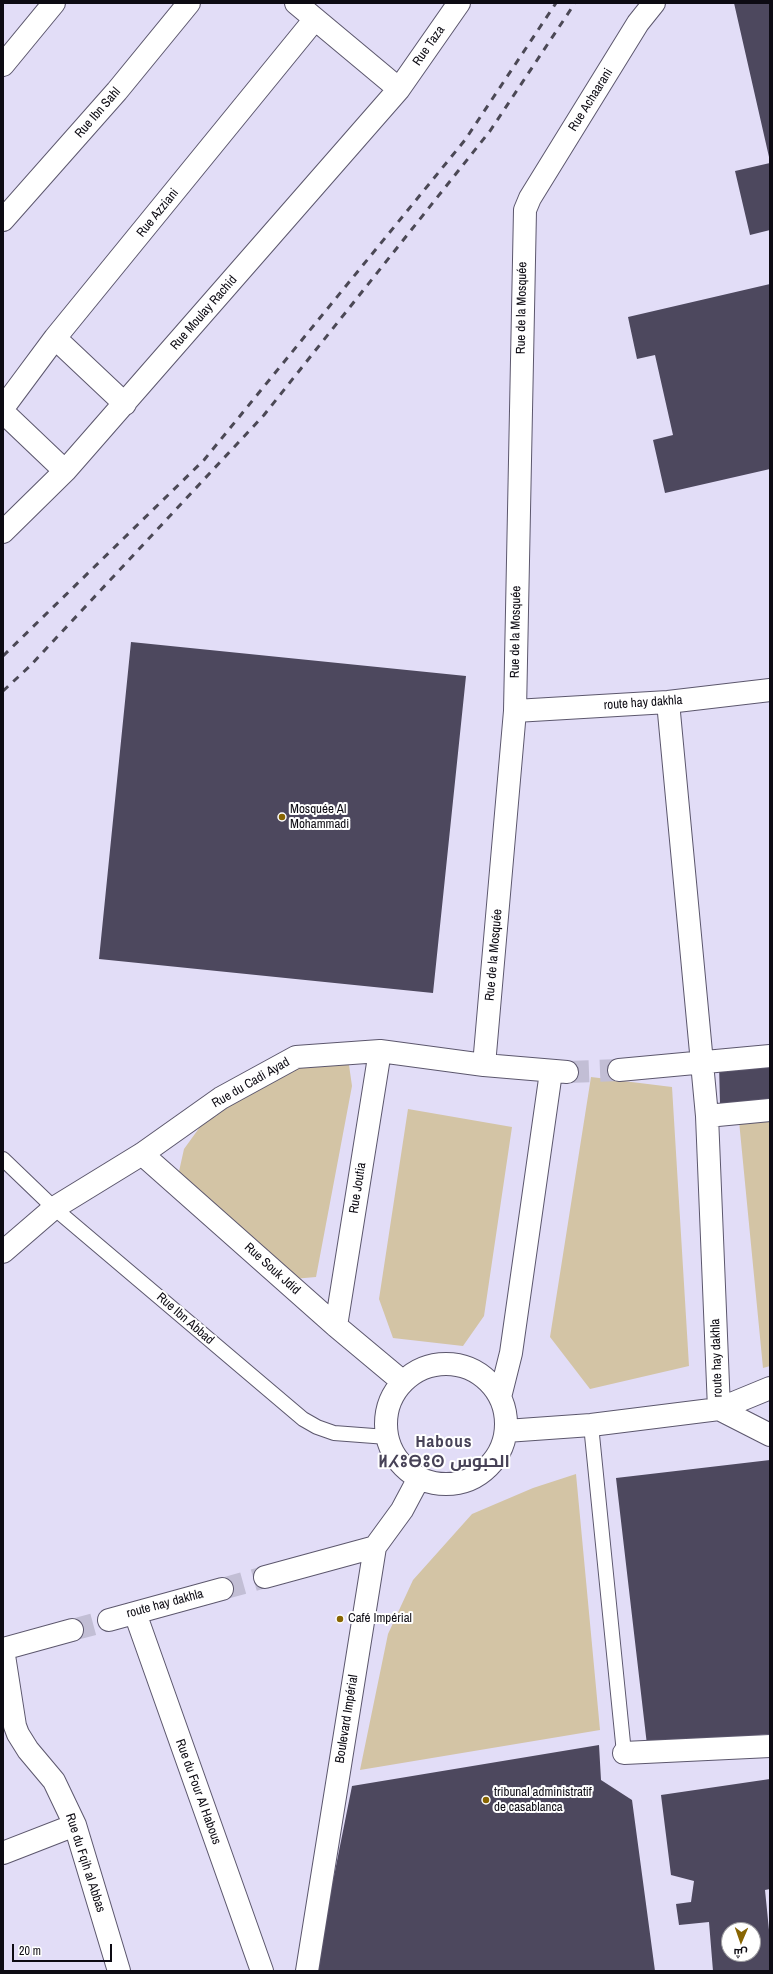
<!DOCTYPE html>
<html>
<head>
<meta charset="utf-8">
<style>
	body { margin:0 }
	#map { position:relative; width:773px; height:1974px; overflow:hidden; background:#e2ddf7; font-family:"Archivo Narrow",Cairo,sans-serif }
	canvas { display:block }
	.frame { position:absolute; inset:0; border:4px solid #0d0b13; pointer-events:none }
	.north { position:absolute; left:721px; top:1922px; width:40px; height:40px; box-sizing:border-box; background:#fff; border:1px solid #9e9da1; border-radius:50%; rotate:182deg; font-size:11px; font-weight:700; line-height:16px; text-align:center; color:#0d0b13 }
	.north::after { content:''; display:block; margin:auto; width:14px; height:18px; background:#886502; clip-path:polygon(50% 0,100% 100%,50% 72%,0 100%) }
	.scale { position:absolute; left:12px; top:1944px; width:100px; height:18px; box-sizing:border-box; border:2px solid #0d0b13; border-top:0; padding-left:5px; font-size:12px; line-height:14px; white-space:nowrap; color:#0d0b13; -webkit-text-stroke:3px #fff; paint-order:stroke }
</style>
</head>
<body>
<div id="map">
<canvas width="773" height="1974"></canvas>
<div class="frame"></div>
<div class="north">ش</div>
<div class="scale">20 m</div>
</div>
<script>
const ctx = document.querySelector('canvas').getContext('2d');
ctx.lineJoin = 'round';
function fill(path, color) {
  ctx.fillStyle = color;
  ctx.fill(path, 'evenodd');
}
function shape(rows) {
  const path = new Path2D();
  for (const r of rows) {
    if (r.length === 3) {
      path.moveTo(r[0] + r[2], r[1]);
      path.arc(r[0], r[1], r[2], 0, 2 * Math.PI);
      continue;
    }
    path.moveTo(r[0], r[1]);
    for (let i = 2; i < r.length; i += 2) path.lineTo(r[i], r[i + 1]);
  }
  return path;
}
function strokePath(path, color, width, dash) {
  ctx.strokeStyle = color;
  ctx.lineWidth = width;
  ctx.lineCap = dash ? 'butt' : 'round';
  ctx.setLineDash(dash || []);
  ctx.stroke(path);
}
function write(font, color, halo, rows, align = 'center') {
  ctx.font = font + ' "Archivo Narrow",Cairo,"Noto Sans Tifinagh",sans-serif';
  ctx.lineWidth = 4;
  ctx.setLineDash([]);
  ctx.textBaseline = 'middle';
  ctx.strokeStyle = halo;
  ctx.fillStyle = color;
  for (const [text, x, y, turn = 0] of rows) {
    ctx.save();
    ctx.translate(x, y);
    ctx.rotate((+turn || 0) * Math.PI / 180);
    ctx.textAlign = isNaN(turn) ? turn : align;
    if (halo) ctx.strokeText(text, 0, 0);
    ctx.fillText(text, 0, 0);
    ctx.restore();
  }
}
fill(shape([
	[316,1052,348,1058,352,1086,316,1277,293,1279,178,1176,184,1149,210,1113],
	[591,1077,672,1087,689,1366,590,1389,550,1337],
	[408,1109,512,1127,484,1316,463,1346,393,1338,379,1299],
	[770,1117,770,1366,763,1368,739,1121],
	[576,1474,600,1730,360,1770,388,1634,413,1580,472,1514,533,1488]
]), '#d3c4a5');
fill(shape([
	[734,3,770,3,770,157,769,157],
	[770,163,770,230,750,235,735,171],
	[770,284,770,469,665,493,653,440,673,435,655,355,637,359,628,317],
	[131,642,466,676,433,993,99,959],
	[770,1059,770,1099,720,1104,719,1064],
	[770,1460,770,1734,647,1745,616,1478],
	[599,1745,601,1780,632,1800,655,1971,315,1971,352,1786],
	[770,1779,770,1889,765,1890,770,1940,770,1971,713,1971,709,1922,679,1925,676,1904,691,1902,694,1881,671,1875,661,1795],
	[729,1930,753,1930,753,1954,729,1954]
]), '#4d485e');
strokePath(shape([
	[567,1072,619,1070],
	[222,1589,265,1577],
	[72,1630,109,1620]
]), '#c2bed5', 22, [22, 11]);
const lane = shape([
	[3,1159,54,1208,303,1419,317,1427,334,1433,387,1437],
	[591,1425,624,1753]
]);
const street = shape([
	[296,3,399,89],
	[3,65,54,3],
	[3,220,117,91,189,3],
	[55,338,125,404],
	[3,408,55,338,315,19],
	[3,412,65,471],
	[3,532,65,471,399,89,459,3],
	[668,702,707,1116,719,1409],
	[515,711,668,702,770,690],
	[484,1065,515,711,525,210,530,198,638,23,654,3],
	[619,1070,770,1056],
	[707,1116,770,1110],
	[142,1154,336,1326,403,1382],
	[3,1252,54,1208,142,1154,221,1098,296,1057,380,1051,484,1065,567,1072],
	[336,1326,380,1051],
	[446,1424,60],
	[500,1397,511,1353,551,1072],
	[719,1409,770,1435],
	[506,1431,591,1425,719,1409,770,1388],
	[265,1577,375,1547],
	[135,1613,262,1971],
	[109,1620,222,1589],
	[3,1649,15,1726,18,1734,28,1750,54,1781,75,1825,119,1971],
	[3,1649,72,1630],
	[624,1753,770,1746],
	[3,1853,75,1825],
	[307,1971,375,1547,402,1510,419,1478]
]);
strokePath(lane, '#5c576d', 16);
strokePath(street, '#5c576d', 24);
strokePath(lane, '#fff', 14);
strokePath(street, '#fff', 22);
strokePath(shape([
	[3,656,204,460,465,140,556,3],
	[3,691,30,666,264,415,490,131,575,3]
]), '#4b4855', 3, [7, 7]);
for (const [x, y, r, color] of [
	[282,817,4,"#886502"],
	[340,1619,4,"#886502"],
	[486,1800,4,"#886502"]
]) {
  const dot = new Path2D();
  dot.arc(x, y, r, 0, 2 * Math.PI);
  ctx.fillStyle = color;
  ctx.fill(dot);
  strokePath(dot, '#fff', 1.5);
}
write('13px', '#0d0b13', '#fff', [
	["Rue Taza",429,46,-55],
	["Rue Achaarani",591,100,-58],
	["Rue Ibn Sahl",98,113,-49],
	["Rue Azziani",158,213,-51],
	["Rue de la Mosquée",522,308,-89],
	["Rue Moulay Rachid",204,313,-49],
	["Rue de la Mosquée",516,632,-89],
	["route hay dakhla",643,703,-4],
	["Rue de la Mosquée",494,955,-85],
	["Rue du Cadi Ayad",251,1083,-30],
	["Rue Joutia",358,1188,-81],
	["Rue Souk Jdid",272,1269,42],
	["Rue Ibn Abbad",185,1319,41],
	["route hay dakhla",717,1358,-92],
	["route hay dakhla",165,1604,-15],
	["Boulevard Impérial",347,1719,-81],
	["Rue du Four Al Habous",198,1792,70],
	["Rue du Fqih al Abbas",85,1863,72]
]);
write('13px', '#0d0b13', '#fff', [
	["Mosquée Al",290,810],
	["Mohammadi",290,825],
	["Café Impérial",348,1619],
	["tribunal administratif",494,1793],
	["de casablanca",494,1808]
], 'left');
ctx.letterSpacing = '1px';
write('bold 17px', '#474257', '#fff', [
	["Habous",444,1442],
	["ⵍⵃⵓⴱⵓⵙ الحبوس",444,1462]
]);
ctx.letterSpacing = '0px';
</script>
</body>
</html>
